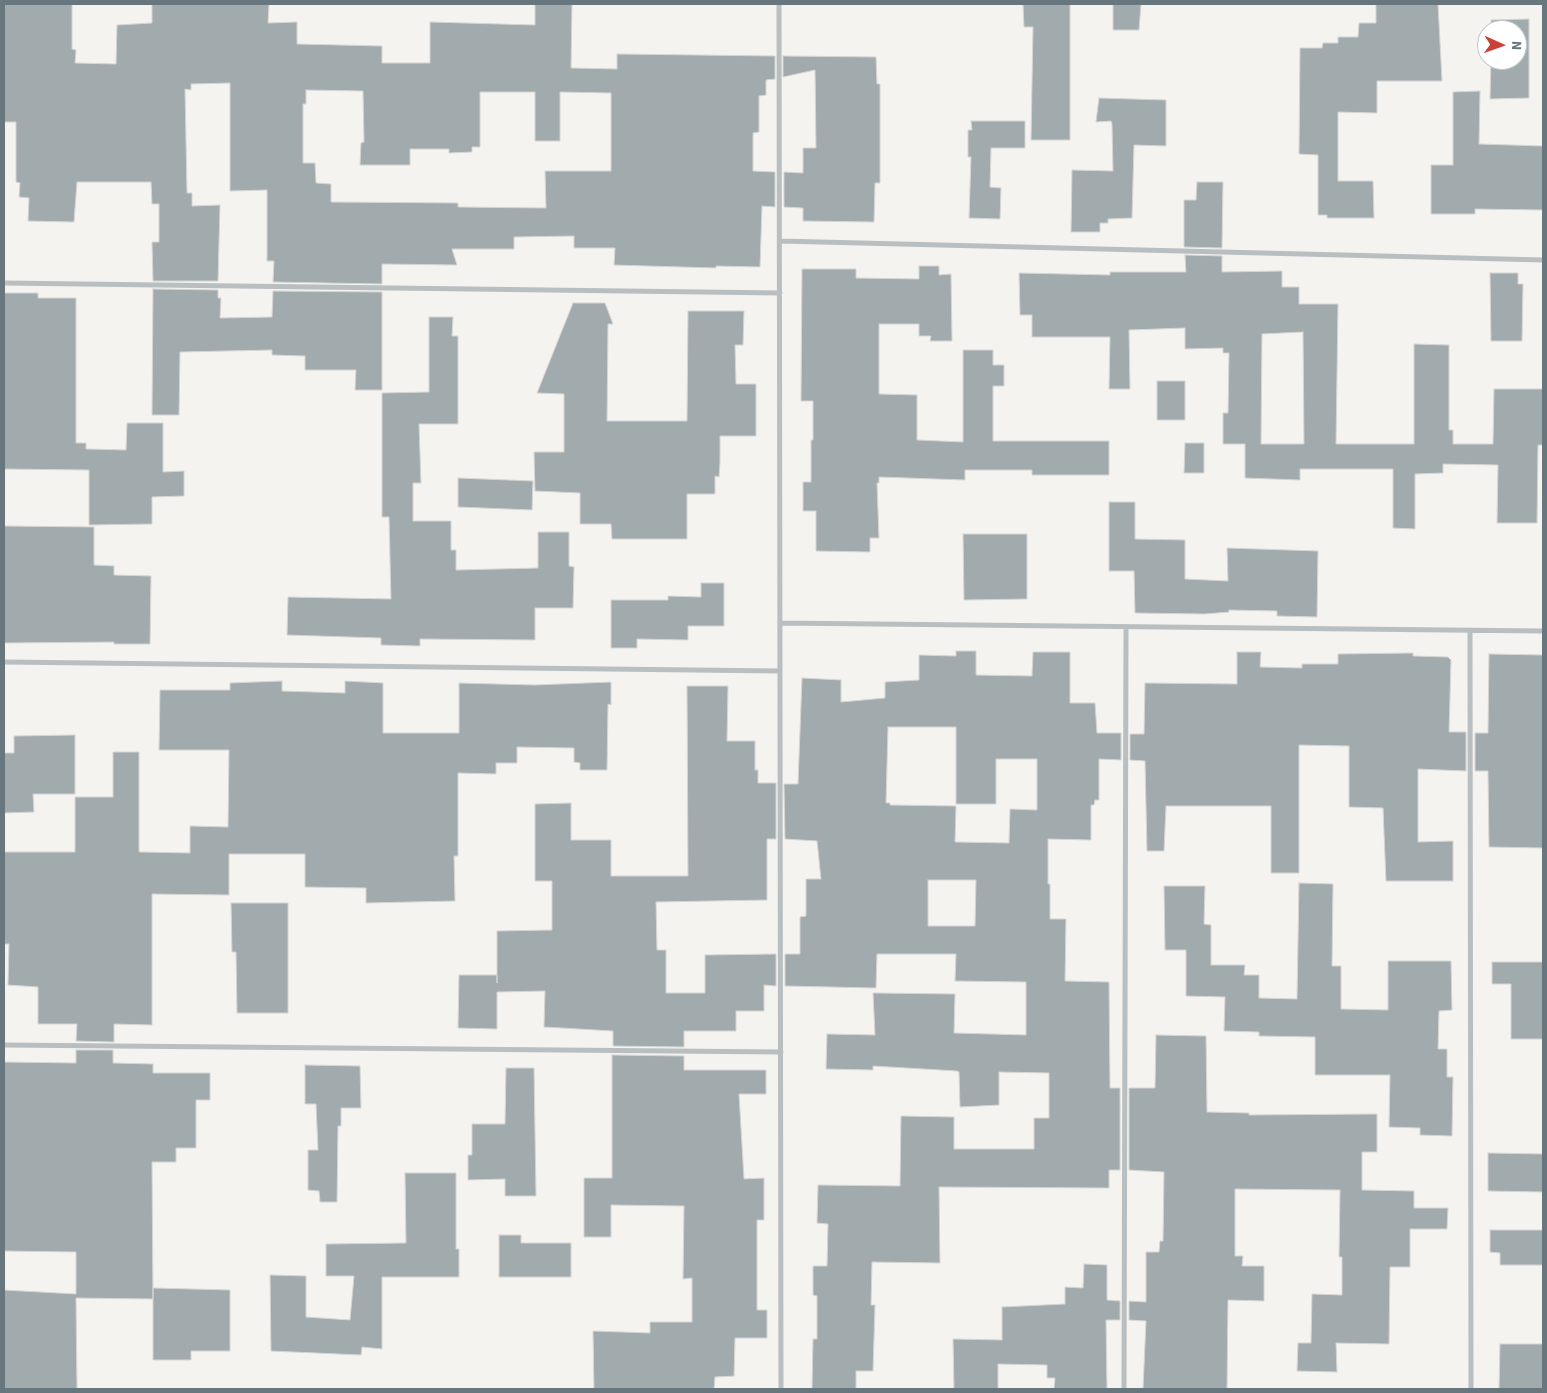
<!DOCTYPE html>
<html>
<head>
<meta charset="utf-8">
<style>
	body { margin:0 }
	#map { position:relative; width:1547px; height:1393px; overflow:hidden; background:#f4f3f0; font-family:"Source Sans 3",sans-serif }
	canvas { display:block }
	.frame { position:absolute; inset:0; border:5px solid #67777d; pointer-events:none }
	.north { position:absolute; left:1477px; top:20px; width:50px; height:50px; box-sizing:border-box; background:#fff; border:1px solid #c2c9cb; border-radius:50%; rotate:92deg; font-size:14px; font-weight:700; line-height:20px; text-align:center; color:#67777d }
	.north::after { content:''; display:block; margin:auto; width:18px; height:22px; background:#ca4139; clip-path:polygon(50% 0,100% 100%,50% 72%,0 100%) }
</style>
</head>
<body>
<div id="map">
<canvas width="1547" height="1393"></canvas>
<div class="frame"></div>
<div class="north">N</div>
</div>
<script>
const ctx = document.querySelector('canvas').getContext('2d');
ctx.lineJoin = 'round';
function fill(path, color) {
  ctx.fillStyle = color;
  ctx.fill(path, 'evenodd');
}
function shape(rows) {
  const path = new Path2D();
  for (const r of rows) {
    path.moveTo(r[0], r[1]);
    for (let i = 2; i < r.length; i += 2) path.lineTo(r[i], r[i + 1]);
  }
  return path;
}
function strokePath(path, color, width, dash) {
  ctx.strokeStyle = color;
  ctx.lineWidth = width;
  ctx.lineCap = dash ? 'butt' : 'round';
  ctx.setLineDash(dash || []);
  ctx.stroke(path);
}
const building = shape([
	[4,4,72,4,72,49,76,50,75,63,116,64,117,25,152,23,152,4,269,4,268,23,297,22,297,44,382,46,382,63,430,63,430,22,535,25,535,4,572,4,571,68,617,69,617,54,775,56,775,79,766,80,766,95,759,96,759,132,753,133,753,171,775,172,775,207,762,206,760,267,716,266,716,268,614,265,615,248,574,248,574,236,514,237,514,249,452,249,457,265,382,264,382,284,273,282,274,261,267,261,267,190,230,191,230,83,191,84,191,90,185,89,187,193,192,193,192,206,220,205,218,281,153,281,152,242,159,242,159,204,152,204,151,182,77,182,74,222,28,221,29,198,19,197,20,183,16,182,16,122,4,122,4,4],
	[306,90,363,91,364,142,361,143,360,165,410,165,410,149,449,149,449,153,472,152,472,147,480,147,480,92,535,92,535,141,560,141,560,92,611,93,611,171,545,171,546,208,458,207,458,203,331,202,331,184,316,183,315,163,303,163,303,104,306,104,306,90],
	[1023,4,1070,4,1070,140,1031,140,1033,27,1024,27,1023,4],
	[1113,4,1141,4,1139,30,1113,30,1113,4],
	[1376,4,1438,4,1442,81,1377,81,1377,113,1338,112,1338,181,1373,181,1374,218,1327,218,1327,215,1318,215,1318,155,1299,154,1300,48,1322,48,1323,43,1338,43,1338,37,1358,37,1359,23,1376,23,1376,4],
	[1529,19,1529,98,1490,99,1491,60,1517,60,1517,30,1491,30,1491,20,1529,19],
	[783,56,876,57,877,84,880,84,880,183,875,183,874,222,803,221,803,208,784,207,784,172,803,173,803,148,816,148,815,70,783,77,783,56],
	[1480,91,1479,144,1543,146,1543,210,1475,209,1475,214,1431,214,1431,165,1453,165,1453,92,1480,91],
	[1099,98,1166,100,1166,146,1134,145,1132,218,1108,219,1108,223,1100,223,1100,232,1071,232,1072,170,1113,171,1112,124,1111,121,1096,122,1099,98],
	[971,121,1025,121,1025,148,991,148,990,187,1001,188,1000,219,969,218,971,157,968,157,968,130,972,130,971,121],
	[1197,182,1223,182,1222,248,1184,247,1184,200,1196,200,1197,182],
	[1185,255,1222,256,1222,272,1282,271,1282,287,1299,287,1299,304,1338,304,1336,444,1414,444,1414,344,1449,345,1449,430,1453,430,1453,444,1493,444,1494,389,1543,389,1543,445,1538,445,1537,523,1497,523,1498,465,1443,464,1443,473,1415,474,1415,529,1393,528,1393,469,1300,469,1300,480,1245,478,1245,444,1223,444,1223,413,1228,413,1229,353,1223,353,1223,348,1185,349,1185,328,1129,330,1130,389,1109,389,1110,337,1032,337,1032,315,1020,315,1019,273,1110,275,1110,272,1186,272,1185,255],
	[1303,332,1304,444,1261,444,1262,334,1303,332],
	[919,266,939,266,939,275,951,274,952,341,930,341,931,336,919,336,919,324,879,324,879,394,917,395,917,440,963,442,963,350,993,350,993,365,1004,365,1004,386,993,386,993,441,1109,441,1109,475,1032,475,1032,470,965,470,965,480,879,477,879,483,877,483,879,538,870,538,870,552,816,551,816,511,803,511,803,482,811,482,811,440,813,440,813,401,801,401,802,269,856,269,856,278,919,279,919,266],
	[1490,273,1518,273,1518,284,1523,284,1522,341,1491,341,1490,273],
	[153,289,218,290,218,298,221,298,220,318,272,317,273,291,382,292,382,390,355,390,356,370,305,370,305,356,272,355,272,350,180,352,179,415,152,415,153,289],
	[4,293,38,293,38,298,76,298,76,443,86,443,86,449,126,450,127,423,163,423,163,472,184,471,184,496,152,497,152,524,89,525,89,470,4,469,4,293],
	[573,303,605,303,613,324,608,324,607,421,687,421,688,311,744,311,743,345,735,345,736,384,756,384,756,436,720,436,720,462,719,477,715,476,715,494,687,494,687,539,612,539,611,524,580,524,580,493,535,491,534,452,564,452,564,394,537,393,573,303],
	[429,317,453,317,452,336,458,336,458,424,419,424,421,483,413,483,413,521,451,521,451,550,456,550,456,570,538,568,538,532,569,532,569,566,574,567,573,608,535,608,535,640,420,639,420,646,381,645,381,638,287,635,288,597,391,599,389,517,382,517,382,393,429,392,429,317],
	[1157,381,1185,381,1185,420,1157,420,1157,381],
	[1185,443,1204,443,1204,473,1184,473,1185,443],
	[458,478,533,481,532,510,458,507,458,478],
	[1109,502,1135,502,1135,539,1185,540,1185,579,1228,581,1227,548,1318,551,1317,617,1277,616,1277,611,1229,610,1229,612,1205,614,1135,613,1134,571,1109,571,1109,502],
	[4,526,94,527,94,565,114,566,114,575,151,576,150,644,114,644,114,642,4,643,4,526],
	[963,534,1027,534,1027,599,964,600,963,534],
	[701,583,724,583,724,626,688,626,688,640,637,639,637,648,611,648,611,600,668,600,668,596,701,597,701,583],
	[956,651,976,651,976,675,1032,676,1033,652,1070,652,1070,703,1095,703,1097,733,1121,733,1121,760,1099,759,1099,800,1095,800,1094,805,1091,805,1091,840,1048,839,1048,884,1050,884,1050,919,1066,919,1065,981,1109,982,1110,1088,1120,1088,1120,1170,1109,1170,1109,1188,939,1187,940,1263,872,1262,871,1305,875,1305,873,1371,856,1371,856,1389,812,1389,813,1339,817,1339,817,1296,813,1295,813,1266,827,1266,828,1224,817,1223,818,1185,900,1186,901,1116,954,1117,954,1149,1034,1149,1034,1118,1049,1118,1049,1073,999,1072,999,1105,960,1107,959,1072,957,1071,873,1066,873,1070,826,1069,827,1034,875,1035,873,993,955,994,954,1033,1026,1035,1026,982,955,981,956,954,877,954,876,988,785,986,785,954,800,954,800,917,806,916,806,879,821,879,817,841,785,839,784,784,798,784,802,678,841,680,841,702,885,698,885,682,919,680,919,655,956,656,956,651],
	[888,727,956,727,956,804,996,804,996,759,1037,759,1037,810,1010,809,1009,843,955,842,956,806,890,805,890,803,886,803,888,727],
	[928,880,976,880,975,926,928,926,928,880],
	[1237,652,1261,652,1260,667,1302,668,1302,664,1338,664,1338,654,1413,653,1413,656,1448,657,1451,660,1449,732,1466,732,1466,771,1418,769,1418,842,1453,841,1453,881,1386,881,1383,808,1349,807,1349,746,1299,745,1299,873,1271,873,1271,806,1166,806,1164,851,1147,851,1145,761,1130,760,1130,734,1144,734,1145,683,1237,684,1237,652],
	[1489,654,1543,655,1543,848,1489,847,1488,771,1475,771,1475,733,1488,733,1489,654],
	[282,681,282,691,345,693,345,681,383,683,383,733,459,733,459,683,535,685,611,682,611,705,608,704,607,770,580,770,580,763,574,762,574,748,517,747,517,763,496,763,496,774,458,773,458,856,454,856,455,901,366,903,366,888,305,887,305,854,229,854,229,895,152,894,152,1025,114,1024,114,1042,76,1041,77,1024,38,1024,38,987,8,985,9,944,4,944,4,852,75,852,75,797,113,797,113,752,139,752,139,852,190,853,190,826,228,827,229,750,159,750,160,690,230,690,230,683,282,681],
	[687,686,728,686,727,741,755,741,755,770,758,770,758,783,776,783,776,839,767,839,767,900,656,902,657,950,666,950,666,993,705,993,705,955,776,954,776,986,764,985,764,1011,736,1011,736,1031,684,1031,684,1047,613,1046,613,1031,544,1027,545,991,497,992,497,1029,458,1028,459,975,497,975,497,983,497,931,552,930,552,881,535,881,535,804,571,803,571,840,611,840,611,876,688,876,687,686],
	[75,735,75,794,33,794,34,812,4,813,4,753,14,753,14,736,75,735],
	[1299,883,1333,884,1332,966,1341,966,1341,1009,1388,1010,1388,961,1451,961,1452,1010,1439,1011,1438,1049,1447,1049,1447,1077,1453,1077,1452,1136,1420,1135,1420,1128,1389,1127,1390,1075,1315,1075,1315,1037,1259,1036,1259,1032,1224,1031,1225,997,1186,996,1186,950,1165,950,1164,886,1205,886,1204,924,1211,925,1211,965,1245,965,1244,975,1259,975,1259,998,1297,999,1299,883],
	[231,903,288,903,288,1013,237,1013,236,952,232,952,231,903],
	[1492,962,1543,962,1543,1039,1511,1039,1511,984,1492,984,1492,962],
	[1156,1035,1206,1036,1207,1112,1249,1113,1249,1115,1377,1114,1377,1152,1362,1152,1362,1190,1414,1191,1414,1208,1448,1208,1447,1229,1410,1229,1410,1267,1390,1267,1389,1344,1336,1343,1337,1372,1297,1371,1298,1343,1311,1343,1312,1294,1342,1295,1342,1257,1339,1257,1340,1190,1235,1189,1235,1256,1243,1256,1242,1266,1264,1266,1264,1301,1228,1300,1227,1389,1143,1389,1146,1321,1129,1320,1129,1301,1146,1302,1146,1252,1159,1252,1160,1241,1163,1241,1164,1172,1129,1170,1129,1088,1155,1088,1156,1035],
	[76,1050,113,1050,113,1063,153,1064,153,1073,210,1073,210,1100,196,1100,196,1148,176,1148,176,1162,152,1162,153,1299,76,1298,77,1389,4,1389,4,1290,76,1294,76,1252,4,1251,4,1062,76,1063,76,1050],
	[612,1055,684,1056,684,1070,766,1070,766,1094,739,1094,744,1179,764,1178,764,1220,757,1220,757,1310,767,1310,767,1338,735,1338,734,1376,715,1377,714,1389,594,1389,593,1331,650,1333,650,1322,692,1322,692,1278,683,1279,684,1206,611,1205,611,1237,584,1237,584,1178,612,1178,612,1055],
	[305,1065,360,1066,361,1108,341,1108,341,1126,338,1126,337,1202,320,1202,319,1191,308,1190,308,1150,318,1150,316,1104,305,1104,305,1065],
	[506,1068,534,1068,536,1196,505,1196,505,1179,468,1180,468,1155,472,1155,472,1124,505,1124,506,1068],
	[1488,1153,1543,1154,1543,1192,1488,1191,1488,1153],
	[405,1173,456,1173,456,1249,459,1249,459,1277,382,1277,382,1349,362,1347,361,1355,271,1351,270,1275,306,1276,306,1317,350,1320,354,1276,326,1276,326,1244,406,1243,405,1173],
	[1490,1230,1543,1230,1543,1265,1500,1265,1500,1253,1490,1252,1490,1230],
	[499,1235,521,1235,521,1243,571,1243,571,1277,499,1277,499,1235],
	[1084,1264,1107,1265,1107,1300,1120,1301,1120,1320,1106,1320,1107,1389,1054,1389,1055,1378,1047,1378,1047,1365,998,1364,998,1389,954,1389,953,1339,1002,1340,1002,1307,1065,1304,1065,1287,1083,1288,1084,1264],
	[153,1288,230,1290,230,1351,191,1351,191,1360,153,1360,153,1288],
	[1500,1344,1543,1344,1543,1389,1499,1389,1500,1344]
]);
fill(building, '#a1aaac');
strokePath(building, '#d5d4d3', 1);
strokePath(shape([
	[779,4,781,1389],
	[780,241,1543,260],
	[4,283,780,293],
	[780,623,1543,631],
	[1470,630,1471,1389],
	[4,662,780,671],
	[4,1045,781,1052],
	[1124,1389,1126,627]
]), '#b9bec0', 5);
</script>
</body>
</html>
